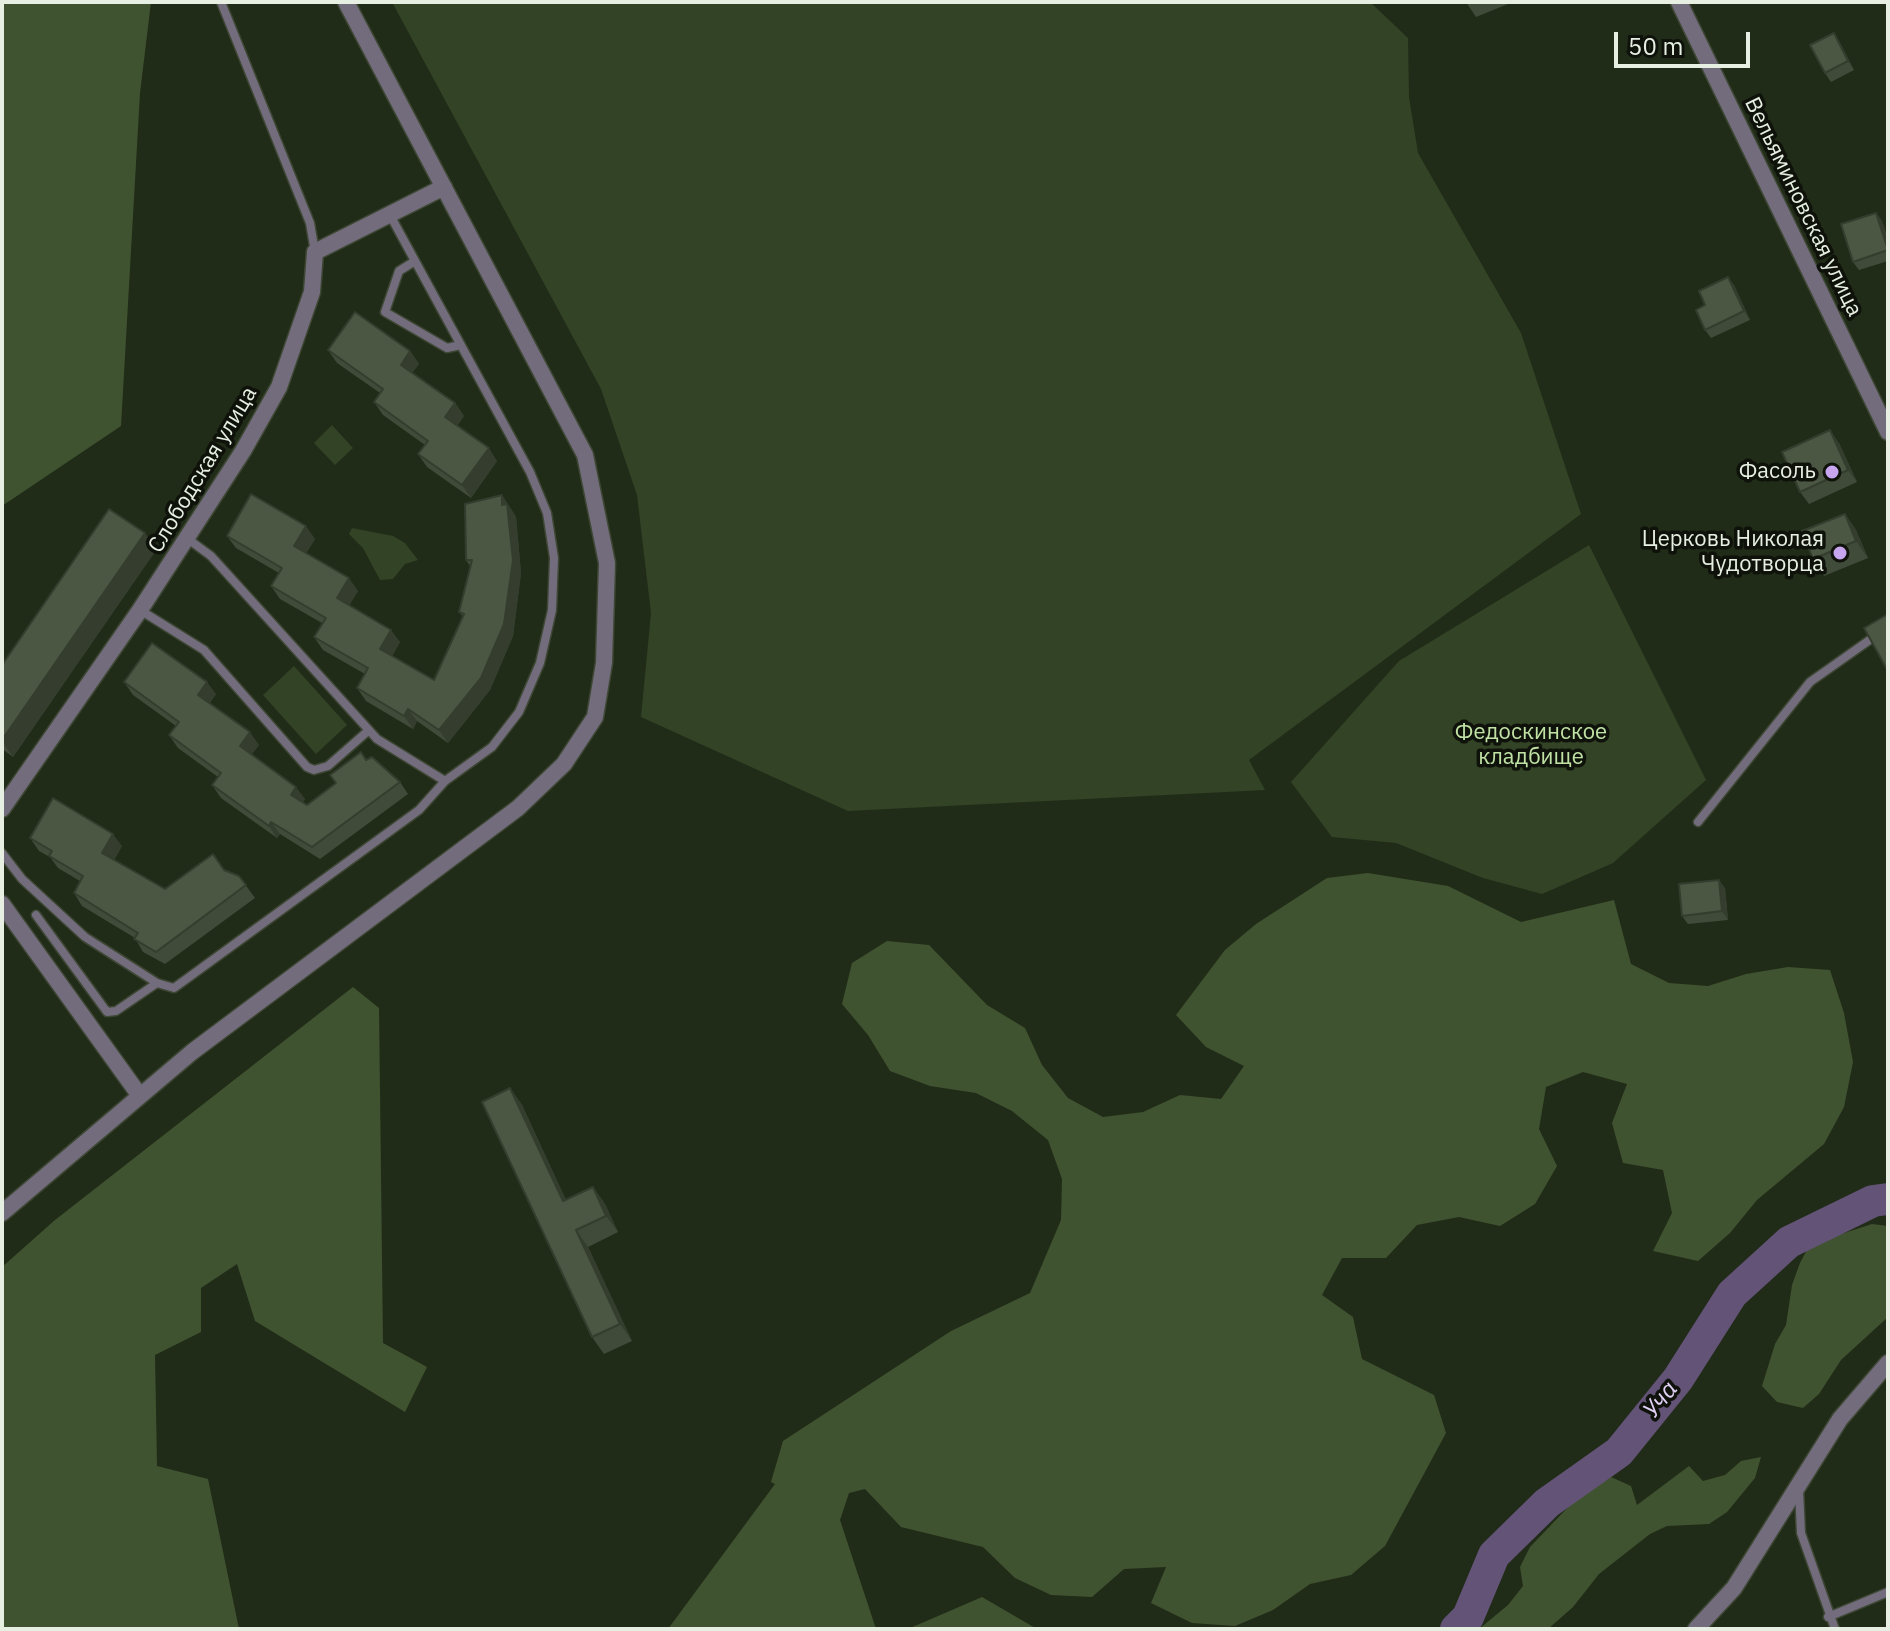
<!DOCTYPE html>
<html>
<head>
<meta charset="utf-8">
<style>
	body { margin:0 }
	#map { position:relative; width:1890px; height:1631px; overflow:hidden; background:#212c18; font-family:"IBM Plex Sans",sans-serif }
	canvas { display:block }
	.frame { position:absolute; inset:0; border:4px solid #e7efe2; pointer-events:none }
	.scale { position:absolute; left:1614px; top:32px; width:136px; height:36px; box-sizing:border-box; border:4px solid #e7efe2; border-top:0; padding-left:10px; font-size:24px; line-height:28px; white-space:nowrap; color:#e7efe2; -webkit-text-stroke:6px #0e120a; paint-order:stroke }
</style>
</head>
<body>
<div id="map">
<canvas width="1890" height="1631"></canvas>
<div class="frame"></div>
<div class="scale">50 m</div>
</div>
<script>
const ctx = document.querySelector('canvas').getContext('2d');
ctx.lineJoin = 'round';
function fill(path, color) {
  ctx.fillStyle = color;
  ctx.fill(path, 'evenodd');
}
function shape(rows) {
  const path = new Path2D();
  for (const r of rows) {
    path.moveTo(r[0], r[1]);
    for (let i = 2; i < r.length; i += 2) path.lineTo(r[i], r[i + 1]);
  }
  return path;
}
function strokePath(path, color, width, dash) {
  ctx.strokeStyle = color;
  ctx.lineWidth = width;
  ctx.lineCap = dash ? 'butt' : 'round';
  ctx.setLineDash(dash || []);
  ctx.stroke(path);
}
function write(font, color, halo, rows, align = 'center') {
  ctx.font = font + ' "IBM Plex Sans",sans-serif';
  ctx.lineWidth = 7;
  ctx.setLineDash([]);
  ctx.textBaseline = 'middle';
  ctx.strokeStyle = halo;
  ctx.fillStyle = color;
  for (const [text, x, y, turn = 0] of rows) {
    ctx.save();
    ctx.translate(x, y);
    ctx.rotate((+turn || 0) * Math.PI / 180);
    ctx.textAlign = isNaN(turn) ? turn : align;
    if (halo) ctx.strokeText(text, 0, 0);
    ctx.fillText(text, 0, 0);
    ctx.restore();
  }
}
fill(shape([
	[392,2,1370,2,1408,38,1409,97,1418,153,1521,333,1581,514,1249,760,1265,790,848,811,641,717,651,613,637,495,601,389],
	[332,425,353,448,335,465,314,443],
	[352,528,393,536,405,543,418,560,405,564,393,579,380,580,363,548,349,534],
	[1589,545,1706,780,1613,863,1542,894,1483,878,1396,843,1332,837,1291,782,1399,661],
	[294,666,347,725,316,754,263,695]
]), '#334326');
fill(shape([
	[2,2,151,2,140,93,121,426,2,506],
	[1368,873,1448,886,1521,922,1614,900,1631,964,1669,983,1708,986,1746,974,1788,967,1830,970,1844,1013,1853,1062,1844,1107,1824,1144,1757,1200,1730,1233,1698,1261,1653,1251,1672,1213,1663,1170,1623,1163,1612,1123,1627,1084,1583,1072,1546,1087,1539,1129,1557,1166,1535,1204,1500,1226,1459,1217,1417,1225,1386,1258,1342,1258,1322,1295,1353,1317,1362,1359,1434,1395,1446,1433,1385,1546,1351,1575,1310,1584,1273,1610,1235,1626,1192,1623,1151,1603,1166,1567,1124,1569,1092,1597,1051,1595,1015,1578,983,1547,901,1527,865,1489,849,1493,840,1520,876,1629,668,1629,775,1484,771,1482,783,1441,951,1331,1030,1293,1061,1220,1062,1179,1048,1140,1012,1111,976,1093,930,1086,890,1071,868,1035,842,1004,852,963,887,941,929,945,987,1005,1025,1028,1042,1065,1068,1098,1103,1117,1143,1112,1180,1095,1221,1099,1244,1066,1206,1047,1176,1015,1225,950,1256,924,1327,878],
	[353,987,379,1008,383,1343,427,1367,405,1412,255,1321,237,1264,201,1288,201,1332,155,1355,157,1466,208,1479,239,1629,2,1629,2,1267,55,1220],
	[1872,1224,1888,1226,1888,1317,1841,1360,1819,1394,1803,1408,1777,1402,1762,1386,1775,1344,1786,1325,1792,1285,1800,1263,1810,1244],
	[1761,1457,1755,1478,1727,1512,1709,1524,1667,1526,1650,1534,1599,1574,1573,1607,1548,1629,1479,1629,1508,1605,1523,1586,1520,1567,1530,1547,1574,1501,1592,1489,1611,1477,1631,1486,1637,1505,1689,1466,1703,1481,1725,1475,1741,1461],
	[982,1597,1037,1629,908,1629]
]), '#405330');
strokePath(shape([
	[1456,1629,1468,1617,1494,1555,1547,1503,1619,1452,1678,1379,1732,1294,1789,1242,1873,1201,1888,1199]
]), '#635377', 32);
const service = shape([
	[221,2,310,223,315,252],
	[415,261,399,271,385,312,447,348,461,345],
	[188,539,211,556,377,739,445,781],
	[140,610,204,650,307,767,314,770,328,766,369,730],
	[1698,822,1810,682,1888,627],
	[2,853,22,879,85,937,157,983,174,988,419,810,445,781,492,747,519,712,540,663,552,610,554,558,547,513,530,472,390,215],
	[36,915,107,1012,116,1011,157,983],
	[1799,1490,1801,1533,1835,1629],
	[1828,1617,1888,1592]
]);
const minor = shape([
	[1679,2,1888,432],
	[2,809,140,610,243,451,279,387,312,292,315,252,444,187],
	[2,904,140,1096],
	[2,1213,192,1052,518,808,564,764,595,717,604,663,607,563,585,455,346,2],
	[1696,1629,1734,1588,1840,1419,1888,1363]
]);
strokePath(service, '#3d4734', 11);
strokePath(minor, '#3d4734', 19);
strokePath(service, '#736c7d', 8);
strokePath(minor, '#736c7d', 16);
fill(shape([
	[1466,2,1513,2,1476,17],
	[1834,33,1839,41,1854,70,1831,82,1825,73],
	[1876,213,1882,221,1888,239,1888,261,1859,270,1853,262],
	[1734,285,1750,320,1711,338,1705,330,1705,305],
	[328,350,410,351,419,364,412,373,455,403,464,416,457,426,497,461,471,498,427,467,418,454,425,445,383,415,374,402,380,393,337,363],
	[1839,443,1857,482,1809,504,1800,492],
	[502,495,516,517,521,573,513,636,490,690,448,743,417,721,413,729,366,701,357,688,365,674,323,650,314,637,322,623,280,599,271,586,279,573,236,548,227,536,315,539,306,553,358,591,349,605,400,642,392,656,434,680,463,617,459,612,470,566,466,560],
	[1845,514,1856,530,1868,558,1824,576,1813,559],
	[145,533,156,550,13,757,2,749,2,665],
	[124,682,216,694,209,704,259,745,251,755,305,799,303,802,307,805,366,760,400,782,408,794,320,859,280,834,277,838,221,798,212,785,218,777,178,748,169,735,176,726,133,695],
	[30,838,122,846,114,860,165,889,224,870,239,876,255,898,165,964,143,952,135,938,82,906,74,893,80,881,58,868,50,857,39,851],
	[1725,888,1728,920,1688,924,1682,916],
	[510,1088,522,1105,566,1200,593,1187,605,1204,618,1232,588,1247,632,1341,604,1354,592,1337]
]), '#404b39');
fill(shape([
	[1834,33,1839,41,1854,70,1848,61],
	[1876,213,1882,221,1888,239,1888,249],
	[1728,277,1734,285,1750,320,1744,311],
	[410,351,419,364,409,377,401,365],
	[455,403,464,416,454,430,445,417],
	[1830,430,1839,443,1857,482,1848,470],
	[489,448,497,461,471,498,462,485],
	[502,495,516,517,521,573,513,636,490,690,448,743,439,730,502,505],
	[1845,514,1856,530,1868,558,1856,541],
	[306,526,315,539,303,559,294,546],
	[145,533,156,550,13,757,2,741],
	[349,578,358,591,346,611,337,598],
	[391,630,400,642,389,661,380,649],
	[207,682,216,694,206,708,198,695],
	[408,709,417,721,413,729,404,716],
	[250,732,259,745,248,759,240,746],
	[296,787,305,799,299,807,291,795],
	[271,822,280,834,277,838,269,826],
	[113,834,122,846,111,865,102,853],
	[1719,880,1725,888,1728,920,1722,911],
	[510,1088,522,1105,574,1218,563,1201],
	[593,1187,605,1204,618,1232,606,1216],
	[576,1230,588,1247,632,1341,620,1324]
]), '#343d2e');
const building = shape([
	[1834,33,1848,61,1825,73,1810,45,1834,33],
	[1876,213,1888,250,1853,262,1841,224,1876,213],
	[1728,277,1744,311,1705,330,1696,310,1705,305,1699,291,1728,277],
	[355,312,410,351,401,365,455,403,445,417,489,448,462,485,418,454,428,441,374,402,383,389,328,350,355,312],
	[1830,430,1848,470,1800,492,1782,452,1830,430],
	[251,494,306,526,294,546,349,578,337,598,391,630,380,649,434,680,464,614,459,612,472,560,466,560,465,504,502,495,502,505,507,504,513,560,504,624,481,678,439,730,408,709,404,716,357,688,368,668,314,637,326,618,271,586,282,568,227,536,251,494],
	[109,509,145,533,2,740,2,665,109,509],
	[1845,514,1856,541,1813,559,1802,531,1845,514],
	[1888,614,1888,671,1864,628,1888,614],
	[152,643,207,682,198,695,250,732,240,746,296,787,291,795,307,805,336,783,330,775,361,752,366,760,372,757,400,782,312,847,271,822,269,826,212,785,221,773,169,735,179,722,124,682,152,643],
	[53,798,113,834,102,853,165,889,213,854,224,870,239,876,246,885,156,952,134,939,138,933,74,893,83,876,49,856,52,851,30,838,53,798],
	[1719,880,1722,911,1682,916,1679,884,1719,880],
	[510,1088,563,1201,593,1187,606,1216,576,1230,620,1324,592,1337,482,1102,510,1088]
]);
fill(building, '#4b5742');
strokePath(building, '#343d2e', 2);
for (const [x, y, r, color] of [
	[1832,472,8,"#c7a6ef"],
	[1840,553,8,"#c7a6ef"]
]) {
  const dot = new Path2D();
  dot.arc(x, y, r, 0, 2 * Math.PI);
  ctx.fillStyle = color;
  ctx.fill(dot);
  strokePath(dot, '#0e120a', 3);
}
write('22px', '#e7efe2', '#0e120a', [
	["Вельяминовская улица",1803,207,64],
	["Слободская улица",203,470,-59]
]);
write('22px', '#e7efe2', '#0e120a', [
	["Фасоль",1816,472],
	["Церковь Николая",1824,540],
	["Чудотворца",1824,565]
], 'right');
write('22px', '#c0e2a4', '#0e120a', [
	["Федоскинское",1531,733],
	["кладбище",1531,758]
]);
write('italic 24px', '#e3d2f8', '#0e120a', [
	["Уча",1661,1400,-51]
]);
</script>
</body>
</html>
